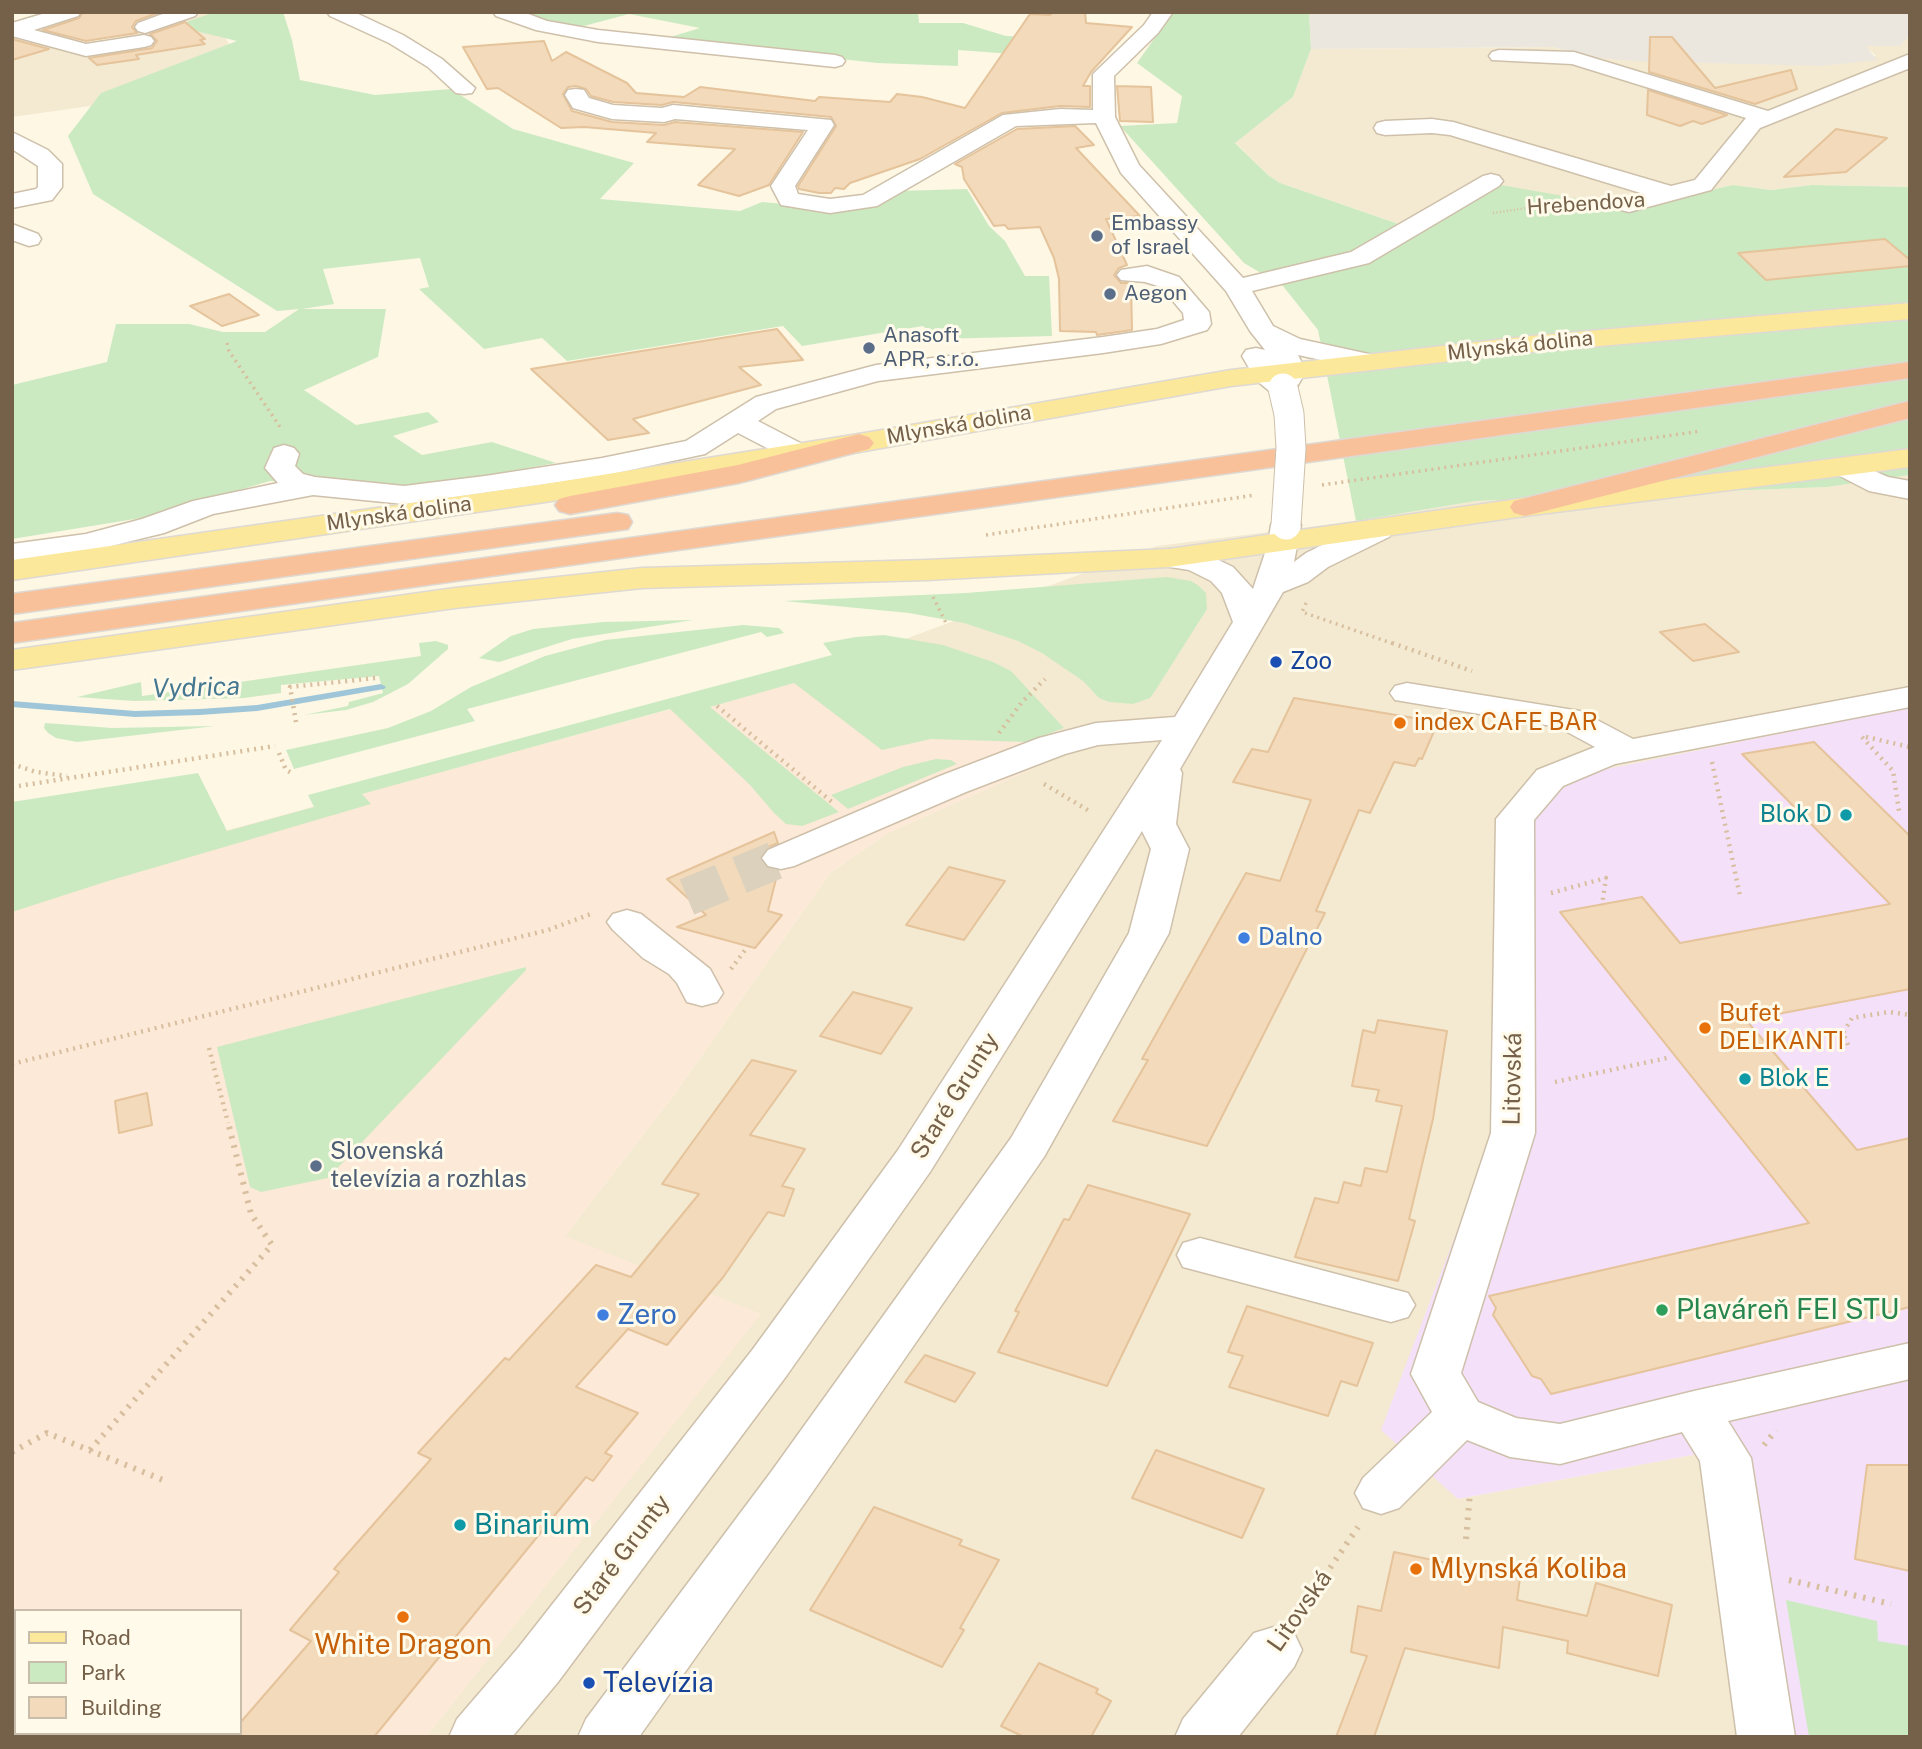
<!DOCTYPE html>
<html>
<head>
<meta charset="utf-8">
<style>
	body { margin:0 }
	#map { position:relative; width:1922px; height:1749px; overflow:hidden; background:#fdf7e4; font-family:"Public Sans",sans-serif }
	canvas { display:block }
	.frame { position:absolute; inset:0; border:14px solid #756049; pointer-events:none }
	.legend { position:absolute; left:14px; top:1609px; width:228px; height:126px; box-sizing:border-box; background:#fffaea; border:2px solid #c8bcaa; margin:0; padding:9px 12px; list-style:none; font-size:21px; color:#756049 }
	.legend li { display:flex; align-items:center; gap:14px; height:35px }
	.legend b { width:35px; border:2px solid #c8bcaa }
</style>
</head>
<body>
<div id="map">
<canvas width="1922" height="1749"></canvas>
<div class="frame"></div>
<ul class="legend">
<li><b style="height:9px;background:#fce89b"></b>Road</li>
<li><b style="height:19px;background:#cceac2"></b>Park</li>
<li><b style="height:19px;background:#f2dabb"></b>Building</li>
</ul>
</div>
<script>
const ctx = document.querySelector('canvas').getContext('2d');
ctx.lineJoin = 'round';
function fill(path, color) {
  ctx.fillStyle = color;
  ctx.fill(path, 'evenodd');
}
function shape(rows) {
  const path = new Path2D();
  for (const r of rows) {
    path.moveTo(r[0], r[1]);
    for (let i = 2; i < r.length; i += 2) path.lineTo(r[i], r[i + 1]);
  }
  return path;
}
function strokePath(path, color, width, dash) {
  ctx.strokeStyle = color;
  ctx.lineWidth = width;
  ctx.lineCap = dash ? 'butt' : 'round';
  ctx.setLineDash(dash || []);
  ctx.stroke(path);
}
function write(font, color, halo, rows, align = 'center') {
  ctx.font = font + ' "Public Sans",sans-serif';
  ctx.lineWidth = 6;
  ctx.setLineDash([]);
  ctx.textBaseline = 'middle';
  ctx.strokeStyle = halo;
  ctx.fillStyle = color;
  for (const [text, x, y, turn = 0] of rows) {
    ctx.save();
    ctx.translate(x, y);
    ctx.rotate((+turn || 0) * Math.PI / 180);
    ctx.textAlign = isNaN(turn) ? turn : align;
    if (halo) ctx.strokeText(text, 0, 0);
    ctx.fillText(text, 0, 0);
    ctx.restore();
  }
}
fill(shape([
	[208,12,255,83,12,117,12,31,44,28,91,45],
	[1910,35,1910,187,1812,185,1771,190,1733,185,1632,208,1417,230,1280,183,1268,175,1235,142,1293,97,1311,49,1553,47,1590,57,1876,56,1865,46,1900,46],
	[1910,475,1910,707,1597,771,1492,1139,1458,1499,1698,1454,1738,1737,426,1737,760,1314,564,1237,674,1095,830,873,888,833,1083,746,1056,728,897,642,1157,546,1356,521,1476,501,1827,487]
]), '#f4ead2');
fill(shape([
	[843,662,1056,728,1084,746,888,833,830,873,674,1095,565,1236,761,1314,426,1737,12,1737,12,889],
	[16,1611,240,1611,240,1733,16,1733]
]), '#fde9d7');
fill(shape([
	[1309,12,1910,12,1910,35,1900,46,1866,46,1877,60,1821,66,1634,61,1590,57,1553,47,1311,49]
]), '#ece7de');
fill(shape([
	[1910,707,1910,1737,1738,1737,1698,1454,1458,1499,1381,1430,1492,1139,1499,820,1597,771]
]), '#f4e1f9');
fill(shape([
	[215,12,283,12,292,40,300,80,375,95,451,89,513,129,634,163,600,199,740,211,762,202,830,208,898,191,967,189,989,226,1005,241,1025,276,1049,276,1052,336,938,339,923,326,802,346,783,326,567,361,542,338,484,349,419,289,429,287,420,258,323,269,334,304,302,309,386,309,378,357,304,390,356,425,428,412,439,422,393,436,422,455,492,442,556,463,422,487,270,481,147,517,12,539,12,385,107,362,116,324,189,324,223,332,265,332,299,309,277,311,93,194,68,136,101,93,237,41,175,26],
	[516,12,918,12,919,23,963,23,1006,36,1082,39,1066,58,958,50,958,66,877,63,664,39,700,28,629,14,569,30],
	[1173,12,1309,12,1311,49,1293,97,1235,143,1268,175,1280,183,1416,230,1501,185,1632,208,1733,185,1771,190,1812,185,1910,187,1910,475,1827,487,1476,501,1356,521,1318,330,1283,286,1244,263,1120,126,1177,123,1182,96,1137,63],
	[1167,577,1191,581,1199,586,1206,593,1207,609,1155,691,1150,698,1133,704,1109,702,1099,698,1083,681,1042,653,1018,641,964,623,909,613,784,601,966,593],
	[693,620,572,639,499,662,479,658,511,636,533,629,604,622],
	[743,625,779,628,784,633,767,637,761,632,467,709,475,721,294,769,286,750,388,728,431,711,471,687,545,656,605,640],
	[884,635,943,645,993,662,1011,671,1064,728,1027,742,931,739,882,750,794,683,710,707,839,812,802,826,786,824,774,813,750,785,670,709,362,794,371,804,105,882,12,912,12,802,198,773,227,831,314,807,308,795,832,655,823,643,856,637],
	[436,641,448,645,448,649,408,684,373,702,346,710,304,715,348,706,349,702,383,693,379,676,281,685,281,693,244,698,134,701,77,697,141,682,142,696,421,656,419,643],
	[45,723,112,728,215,726,77,742,56,738,48,733,44,728],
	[936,759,951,760,957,764,848,809,831,795,903,767],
	[526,967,526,970,328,1178,261,1192,250,1187,217,1047],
	[1786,1600,1877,1621,1878,1641,1909,1646,1910,1737,1809,1737]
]), '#cceac2');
fill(shape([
	[381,684,386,687,384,689,257,711,200,715,135,717,12,707,12,701,135,711,200,709,257,705,381,684]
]), '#9ec6d8');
const building = shape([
	[83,12,160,12,136,21,132,27,137,33,86,41,43,30,79,18,83,12],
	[1054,12,1085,12,1086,23,1132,27,1091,72,1083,86,1090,86,1090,107,1060,106,1002,113,920,159,850,183,844,189,835,188,831,193,819,193,799,189,798,186,836,126,831,117,673,102,662,105,613,102,591,96,586,89,576,86,568,87,563,94,572,111,612,122,664,125,675,122,803,132,769,185,739,196,698,185,735,149,647,142,656,133,584,127,561,128,498,88,487,89,463,47,544,41,552,61,566,52,627,83,636,93,684,97,700,87,815,101,819,97,890,102,897,94,922,97,965,108,1030,14,1050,15,1054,12],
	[185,22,205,39,200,40,205,44,136,55,139,59,97,65,89,58,152,48,157,41,150,34,185,22],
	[1650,37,1672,37,1715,88,1791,70,1797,89,1755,104,1649,72,1650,37],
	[12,39,49,49,12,60,12,39],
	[1117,86,1151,87,1153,122,1120,121,1117,86],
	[1648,90,1727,115,1702,124,1693,121,1680,126,1647,115,1648,90],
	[1075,126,1094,145,1076,148,1140,216,1106,219,1127,265,1119,268,1114,275,1121,283,1131,283,1132,330,1097,335,1096,332,1060,331,1059,279,1054,258,1040,227,1008,229,1005,225,994,226,964,179,962,167,955,164,1017,129,1075,126],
	[1836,129,1887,138,1846,172,1784,177,1836,129],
	[1885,239,1910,260,1910,266,1766,280,1738,253,1885,239],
	[229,294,259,315,222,326,190,306,229,294],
	[777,329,803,360,739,367,761,385,633,419,649,433,608,440,531,369,777,329],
	[1705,624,1739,652,1693,661,1660,632,1705,624],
	[1294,698,1438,722,1422,759,1419,758,1415,766,1394,762,1370,813,1359,810,1316,911,1325,913,1207,1146,1113,1121,1148,1060,1142,1059,1246,873,1280,881,1311,800,1233,782,1252,749,1268,752,1294,698],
	[1814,742,1910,836,1910,989,1746,1020,1857,1150,1910,1138,1910,1307,1551,1394,1541,1379,1532,1376,1493,1315,1496,1308,1489,1296,1809,1223,1560,912,1642,897,1680,943,1890,904,1742,754,1814,742],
	[774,832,778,843,766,848,759,858,766,868,778,871,768,911,782,915,755,948,677,927,706,915,667,879,774,832],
	[949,867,1005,881,964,940,906,925,949,867],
	[853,992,912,1008,881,1054,820,1036,853,992],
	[1378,1020,1447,1031,1433,1119,1409,1219,1415,1221,1398,1281,1295,1257,1315,1198,1338,1203,1344,1182,1361,1186,1365,1168,1387,1172,1402,1106,1376,1101,1379,1090,1352,1086,1363,1030,1375,1033,1378,1020],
	[752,1060,796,1071,750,1135,805,1149,782,1186,794,1189,784,1216,768,1212,724,1276,667,1345,628,1329,576,1387,638,1413,605,1453,612,1456,593,1481,586,1477,374,1737,227,1737,230,1733,240,1733,240,1723,311,1641,290,1630,339,1572,334,1569,431,1459,418,1453,505,1358,509,1360,596,1265,631,1277,699,1194,662,1184,752,1060],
	[147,1093,152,1125,119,1133,115,1101,147,1093],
	[1088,1185,1190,1214,1107,1386,998,1352,1019,1312,1015,1311,1064,1219,1069,1220,1088,1185],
	[1247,1306,1373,1343,1357,1386,1341,1381,1328,1416,1229,1387,1243,1356,1228,1352,1247,1306],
	[925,1355,975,1373,955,1402,905,1382,925,1355],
	[1156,1450,1264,1489,1242,1538,1132,1498,1156,1450],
	[1867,1465,1910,1465,1910,1571,1855,1559,1867,1465],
	[874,1507,962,1540,959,1545,999,1560,960,1628,964,1630,942,1667,810,1610,874,1507],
	[1394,1552,1520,1578,1517,1600,1587,1616,1596,1583,1672,1605,1658,1676,1567,1653,1568,1641,1503,1627,1499,1668,1405,1648,1374,1737,1336,1737,1367,1656,1351,1652,1358,1606,1381,1611,1394,1552],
	[1039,1663,1098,1689,1096,1693,1111,1701,1091,1737,1024,1737,1001,1726,1039,1663]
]);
fill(building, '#f2dabb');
strokePath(building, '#e5c39b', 2);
strokePath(shape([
	[687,897,781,858]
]), '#dbd1bd', 38, [38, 19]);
const minor = shape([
	[49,12,81,12,78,16,34,30,86,44,144,35,151,37,154,41,151,45,144,47,86,56,12,36,12,23,49,12],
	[168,12,198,12,195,16,145,33,138,31,135,27,138,23,168,12],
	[327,12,354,12,403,35,442,59,475,88,472,93,464,94,456,93,428,67,389,43,330,16,327,12],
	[493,12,523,12,547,21,598,30,835,55,842,57,845,61,842,65,835,67,598,42,536,30,496,16,493,12],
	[1153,12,1173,12,1158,33,1114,76,1115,117,1139,165,1243,278,1351,252,1483,176,1491,174,1499,176,1503,181,1499,186,1369,263,1252,291,1273,326,1300,339,1378,356,1382,362,1378,368,1368,370,1298,355,1306,371,1293,394,1283,396,1273,394,1256,380,1242,356,1246,350,1256,348,1265,350,1250,331,1226,291,1121,173,1096,123,1016,126,877,206,830,213,781,205,771,186,808,130,675,119,664,122,612,119,573,108,565,95,568,90,576,89,584,90,589,98,613,105,662,108,673,105,831,120,834,125,795,186,798,194,830,199,863,195,1003,115,1060,109,1093,110,1093,74,1144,25,1153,12],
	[1499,50,1574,52,1768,111,1910,54,1910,68,1760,128,1711,190,1629,212,1621,210,1617,205,1621,200,1644,194,1450,135,1432,133,1385,135,1377,133,1374,128,1377,123,1385,121,1432,119,1453,122,1671,186,1695,180,1746,118,1572,64,1492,60,1489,56,1492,52,1499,50],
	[12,132,48,150,62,164,62,187,52,200,12,208,12,194,36,189,38,187,38,166,12,149,12,132],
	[12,224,38,234,41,239,38,244,29,246,12,240,12,224],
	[1147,266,1179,277,1209,312,1211,324,1207,330,1161,344,1103,353,878,381,776,409,758,421,808,447,813,453,808,459,798,462,788,459,738,433,705,454,602,476,404,504,313,495,213,514,164,533,86,552,12,562,12,544,86,534,142,519,193,501,278,483,265,468,274,448,284,445,294,448,299,454,295,466,303,474,315,477,404,486,485,476,602,458,686,441,756,397,876,365,1103,337,1157,329,1184,320,1183,313,1161,287,1145,282,1121,280,1117,275,1121,270,1147,266],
	[1844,458,1888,477,1910,481,1910,499,1869,491,1834,473,1829,467,1834,461,1844,458],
	[1286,516,1297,518,1301,525,1294,562,1306,553,1367,523,1378,521,1389,523,1394,530,1389,537,1328,567,1308,582,1283,592,1180,769,1182,773,1176,824,1189,849,1169,933,1044,1157,807,1500,639,1737,578,1737,586,1719,771,1472,1011,1138,1129,933,1151,849,1142,831,930,1172,787,1375,558,1682,512,1737,449,1737,457,1719,518,1648,753,1349,898,1150,1162,740,1098,745,1065,754,966,792,794,866,781,869,768,866,762,858,768,850,940,776,1039,738,1096,723,1175,717,1233,622,1222,593,1211,581,1189,570,1158,565,1153,558,1158,551,1169,549,1208,555,1233,567,1253,589,1268,544,1271,525,1275,518,1286,516],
	[1407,683,1580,711,1633,739,1910,687,1910,707,1615,764,1563,786,1534,820,1535,1133,1461,1373,1478,1402,1516,1418,1560,1424,1694,1391,1910,1343,1910,1379,1728,1421,1751,1458,1795,1737,1737,1737,1700,1461,1682,1432,1560,1464,1510,1457,1467,1440,1399,1508,1381,1514,1363,1508,1355,1493,1363,1478,1432,1412,1411,1374,1491,1133,1496,819,1537,770,1595,747,1558,727,1395,700,1390,693,1395,686,1407,683],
	[627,910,641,914,710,969,723,993,717,1002,702,1006,687,1002,677,983,669,974,643,958,613,930,607,922,613,914,627,910],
	[1200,1238,1408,1293,1415,1305,1408,1317,1391,1322,1183,1267,1177,1255,1183,1243,1200,1238],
	[1274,1627,1294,1633,1302,1650,1294,1667,1238,1737,1175,1737,1183,1719,1254,1633,1274,1627]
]);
const major = shape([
	[1910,303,1910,319,1531,352,1231,386,859,452,545,502,12,580,12,560,545,484,859,434,1231,370,1531,336,1910,303],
	[1910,449,1910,467,1525,516,1169,567,927,580,642,588,455,608,12,670,12,650,455,588,642,568,927,560,1169,549,1525,498,1910,449]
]);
const highway = shape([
	[1910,362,1910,378,12,643,12,623,1910,362],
	[1910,401,1910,418,1525,516,1514,513,1510,507,1514,501,1910,401],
	[859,434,869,437,874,443,869,449,739,483,570,514,559,511,555,505,559,499,570,496,738,465,859,434],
	[617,513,628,515,632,522,628,529,12,614,12,594,617,513]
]);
strokePath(minor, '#cec0aa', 3);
strokePath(major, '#ded9d3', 3);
strokePath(highway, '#ded9d3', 3);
strokePath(shape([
	[1493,213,1547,205,1600,205]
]), '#d7be9e', 2.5, [1, 2.5]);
strokePath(shape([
	[227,343,229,351,280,427],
	[1322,485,1701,431],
	[986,535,1255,495],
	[933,597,946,623],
	[1306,603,1302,612,1397,645]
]), '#d7be9e', 3.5, [2, 4.5]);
strokePath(shape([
	[1392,643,1472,671],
	[717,706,832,802],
	[296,722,290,687,375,678],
	[999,733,1022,702,1045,679],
	[1862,737,1893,771,1899,811],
	[1866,737,1910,747],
	[279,753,286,770,292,773],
	[1712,762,1740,896],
	[12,764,36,772,67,776],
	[1044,784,1091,812],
	[12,787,275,746],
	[1551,893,1606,878,1602,905],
	[731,969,748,946],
	[1848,1045,1843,1033,1852,1018,1889,1012,1910,1015],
	[209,1048,228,1123],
	[12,1064,548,930,591,914],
	[1555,1082,1667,1058]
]), '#d7be9e', 4.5, [2, 5]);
strokePath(shape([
	[1764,1445,1776,1430],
	[90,1450,272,1245,251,1214,228,1122],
	[12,1452,47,1433,168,1482],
	[1466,1539,1470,1493],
	[1789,1580,1891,1604],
	[1298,1615,1358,1527]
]), '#d7be9e', 6, [2.5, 7]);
fill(minor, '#fff');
fill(major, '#fce89b');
fill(highway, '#f8c19a');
const minorBridge = shape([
	[1283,388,1289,414,1291,448,1286,525]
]);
strokePath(minorBridge, '#cec0aa', 31, []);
strokePath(minorBridge, '#fff', 29);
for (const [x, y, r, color] of [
	[1097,236,7,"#5c6f8a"],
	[1110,294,7,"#5c6f8a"],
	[869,348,7,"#5c6f8a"],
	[1276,662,7,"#1a4fb4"],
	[1400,723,7,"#e8710a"],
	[1846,815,7,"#0f9aa8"],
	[1244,938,7,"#3f7fe0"],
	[1705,1028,7,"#e8710a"],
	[1745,1079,7,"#0f9aa8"],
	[316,1166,7,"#5c6f8a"],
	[1662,1310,7,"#2e9e5b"],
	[603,1315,7,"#3f7fe0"],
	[460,1525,7,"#0f9aa8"],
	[1416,1569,7,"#e8710a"],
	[403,1617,7,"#e8710a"],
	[589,1683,7,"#1a4fb4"]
]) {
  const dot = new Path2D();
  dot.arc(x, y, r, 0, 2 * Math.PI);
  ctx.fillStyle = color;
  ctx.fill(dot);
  strokePath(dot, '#fffaea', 2.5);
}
write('21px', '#756049', '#fffaea', [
	["Hrebendova",1586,204,-4],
	["Mlynská dolina",1520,346,-6],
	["Mlynská dolina",959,425,-10],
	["Mlynská dolina",399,514,-8]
]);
write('21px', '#4e5e75', '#fffaea', [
	["Embassy",1111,224],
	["of Israel",1111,248],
	["Aegon",1124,294],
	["Anasoft",883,336],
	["APR, s.r.o.",883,360]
], 'left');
write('24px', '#164399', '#fffaea', [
	["Zoo",1290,662]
], 'left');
write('24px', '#c56008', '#fffaea', [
	["index CAFE BAR",1414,723],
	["Bufet",1719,1014],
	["DELIKANTI",1719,1042]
], 'left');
write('24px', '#0d838f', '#fffaea', [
	["Blok D",1832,815],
	["Blok E",1759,1079,"left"]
], 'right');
write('24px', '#366cbe', '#fffaea', [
	["Dalno",1258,938]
], 'left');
write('24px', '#756049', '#fffaea', [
	["Litovská",1513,1079,-89],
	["Staré Grunty",955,1096,-58],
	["Staré Grunty",622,1555,-53],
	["Litovská",1300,1611,-55]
]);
write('24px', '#4e5e75', '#fffaea', [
	["Slovenská",330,1152],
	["televízia a rozhlas",330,1180]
], 'left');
write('italic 26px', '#457890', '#fffaea', [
	["Vydrica",196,688,-2]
]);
write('28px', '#27864d', '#fffaea', [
	["Plaváreň FEI STU",1676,1310]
], 'left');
write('28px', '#366cbe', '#fffaea', [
	["Zero",617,1315]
], 'left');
write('28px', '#0d838f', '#fffaea', [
	["Binarium",474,1525]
], 'left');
write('28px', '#c56008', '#fffaea', [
	["Mlynská Koliba",1430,1569],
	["White Dragon",403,1645,"center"]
], 'left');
write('28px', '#164399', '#fffaea', [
	["Televízia",603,1683]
], 'left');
</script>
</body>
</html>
